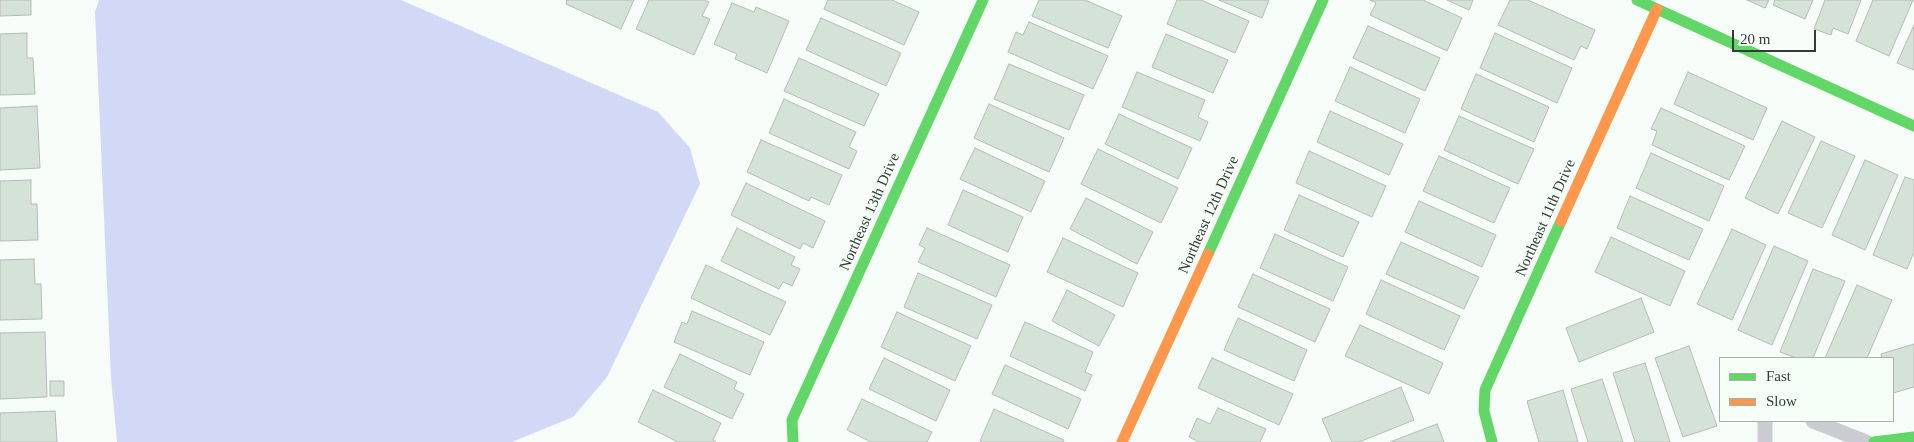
<!DOCTYPE html>
<html>
<head>
<meta charset="utf-8">
<style>
	body { margin:0 }
	#map { position:relative; width:1914px; height:442px; overflow:hidden; background:#f6fcf7; font-family:"Times New Roman",serif }
	canvas { display:block }
	.legend { position:absolute; left:1719px; top:357px; width:175px; height:65px; box-sizing:border-box; background:#f4fef6; border:1px solid #a7b1a9; margin:0; padding:6px 9px; list-style:none; font-size:15px; color:#333d35 }
	.legend li { display:flex; align-items:center; gap:10px; height:25px }
	.legend b { width:25px; border:1px solid #a7b1a9 }
	.scale { position:absolute; left:1732px; top:30px; width:84px; height:22px; box-sizing:border-box; border:2px solid #333d35; border-top:0; padding-left:6px; font-size:15px; line-height:18px; white-space:nowrap; color:#333d35; -webkit-text-stroke:4px #f4fef6; paint-order:stroke }
</style>
</head>
<body>
<div id="map">
<canvas width="1914" height="442"></canvas>
<ul class="legend">
<li><b style="height:6px;background:#63d668"></b>Fast</li>
<li><b style="height:6px;background:#ff974d"></b>Slow</li>
</ul>
<div class="scale">20 m</div>
</div>
<script>
const ctx = document.querySelector('canvas').getContext('2d');
ctx.lineJoin = 'round';
function fill(path, color) {
  ctx.fillStyle = color;
  ctx.fill(path, 'evenodd');
}
function shape(rows) {
  const path = new Path2D();
  for (const r of rows) {
    path.moveTo(r[0], r[1]);
    for (let i = 2; i < r.length; i += 2) path.lineTo(r[i], r[i + 1]);
  }
  return path;
}
function strokePath(path, color, width, dash) {
  ctx.strokeStyle = color;
  ctx.lineWidth = width;
  ctx.lineCap = dash ? 'butt' : 'round';
  ctx.setLineDash(dash || []);
  ctx.stroke(path);
}
function write(font, color, halo, rows, align = 'center') {
  ctx.font = font + ' "Times New Roman",serif';
  ctx.lineWidth = 4;
  ctx.setLineDash([]);
  ctx.textBaseline = 'middle';
  ctx.strokeStyle = halo;
  ctx.fillStyle = color;
  for (const [text, x, y, turn = 0] of rows) {
    ctx.save();
    ctx.translate(x, y);
    ctx.rotate((+turn || 0) * Math.PI / 180);
    ctx.textAlign = isNaN(turn) ? turn : align;
    if (halo) ctx.strokeText(text, 0, 0);
    ctx.fillText(text, 0, 0);
    ctx.restore();
  }
}
fill(shape([
	[99,0,401,0,658,112,690,148,700,184,607,377,573,417,512,442,117,442,111,378,95,12]
]), '#d3d8f7');
const building = shape([
	[0,0,31,0,31,15,0,16,0,0],
	[567,0,634,0,621,29,566,4,567,0],
	[649,0,704,0,709,2,702,16,710,19,694,55,636,29,649,0],
	[828,0,892,0,919,12,904,45,824,9,828,0],
	[1039,0,1085,0,1122,16,1108,48,1032,16,1039,0],
	[1177,0,1201,0,1249,21,1235,53,1167,24,1177,0],
	[1219,0,1269,0,1262,18,1219,0],
	[1370,0,1423,0,1462,18,1447,51,1370,15,1376,3,1370,0],
	[1447,0,1473,0,1469,10,1447,0],
	[1510,0,1528,0,1595,30,1587,49,1581,46,1574,60,1498,25,1510,0],
	[1747,0,1769,0,1765,8,1747,0],
	[1775,0,1813,0,1805,19,1773,5,1775,0],
	[1825,0,1861,0,1848,34,1833,28,1831,35,1814,29,1825,0],
	[1873,0,1913,0,1889,56,1856,41,1873,0],
	[732,3,754,12,756,7,789,21,767,73,735,59,737,54,714,44,732,3],
	[821,18,901,53,886,86,806,50,821,18],
	[1029,22,1108,56,1093,89,1008,52,1016,32,1023,35,1029,22],
	[1914,25,1914,70,1897,63,1914,25],
	[1368,26,1440,58,1425,91,1353,58,1368,26],
	[27,33,27,58,33,58,35,94,0,95,0,34,27,33],
	[1495,33,1572,68,1557,103,1480,68,1495,33],
	[1166,34,1228,60,1213,93,1152,67,1166,34],
	[799,58,879,94,864,126,784,91,799,58],
	[1009,64,1084,95,1069,130,994,99,1009,64],
	[1350,67,1420,99,1405,133,1335,101,1350,67],
	[1137,72,1205,100,1198,117,1208,122,1200,141,1122,107,1137,72],
	[1688,72,1767,108,1753,140,1674,104,1688,72],
	[1476,74,1549,107,1534,142,1461,109,1476,74],
	[784,99,856,132,849,147,857,151,849,169,769,133,784,99],
	[989,104,1064,138,1049,172,974,138,989,104],
	[37,106,40,168,0,170,0,108,37,106],
	[1661,108,1745,146,1729,180,1652,145,1657,131,1651,129,1661,108],
	[1330,111,1403,144,1389,175,1317,142,1330,111],
	[1119,114,1192,148,1178,179,1105,144,1119,114],
	[1459,116,1534,149,1518,184,1444,150,1459,116],
	[1782,121,1815,137,1778,214,1745,198,1782,121],
	[761,140,842,175,829,205,811,197,809,201,747,172,761,140],
	[1821,141,1855,156,1822,228,1788,213,1821,141],
	[975,148,1045,181,1031,212,960,179,975,148],
	[1098,149,1178,188,1161,223,1081,184,1098,149],
	[1309,151,1386,186,1372,217,1296,183,1309,151],
	[1651,153,1724,186,1709,221,1636,188,1651,153],
	[1439,156,1510,188,1494,223,1423,191,1439,156],
	[1865,160,1898,175,1865,250,1832,235,1865,160],
	[1905,177,1914,180,1914,252,1907,269,1873,255,1905,177],
	[31,180,31,204,37,204,38,240,0,241,0,181,31,180],
	[746,183,825,221,813,248,803,243,800,249,731,215,746,183],
	[963,190,1023,217,1008,252,948,225,963,190],
	[1299,195,1359,222,1343,257,1284,230,1299,195],
	[1630,196,1703,229,1689,260,1617,228,1630,196],
	[1086,198,1153,232,1137,264,1070,229,1086,198],
	[1419,201,1496,235,1482,267,1405,232,1419,201],
	[737,228,795,257,791,265,800,269,792,286,783,282,779,289,721,261,737,228],
	[927,228,1010,265,996,297,918,262,925,248,919,245,927,228],
	[1732,229,1766,245,1732,320,1697,304,1732,229],
	[1275,234,1348,267,1333,301,1260,268,1275,234],
	[1611,237,1685,271,1670,306,1595,272,1611,237],
	[1063,238,1138,273,1123,307,1047,272,1063,238],
	[1401,242,1479,277,1464,309,1386,274,1401,242],
	[1774,246,1808,261,1772,345,1738,330,1774,246],
	[34,259,35,284,41,284,42,319,0,320,0,260,34,259],
	[706,265,786,302,770,335,691,298,706,265],
	[1813,269,1845,281,1813,358,1796,358,1780,352,1813,269],
	[918,273,992,305,977,339,904,307,918,273],
	[1253,274,1330,309,1315,342,1238,307,1253,274],
	[1381,280,1460,316,1444,350,1366,314,1381,280],
	[1857,285,1892,300,1867,358,1825,358,1857,285],
	[1067,290,1115,315,1099,346,1052,321,1067,290],
	[1641,298,1654,332,1579,362,1566,328,1641,298],
	[692,311,764,342,750,375,674,342,682,322,687,324,692,311],
	[897,312,971,346,955,381,881,347,897,312],
	[1238,318,1307,350,1294,381,1224,350,1238,318],
	[1025,322,1093,352,1085,372,1092,375,1085,391,1010,356,1025,322],
	[1360,325,1443,363,1429,394,1345,356,1360,325],
	[45,332,47,397,0,399,0,333,45,332],
	[1914,344,1914,387,1893,393,1893,358,1882,358,1881,354,1914,344],
	[1689,346,1717,426,1683,437,1655,358,1689,346],
	[680,354,737,382,734,389,744,394,732,419,664,387,680,354],
	[884,358,950,390,936,421,869,389,884,358],
	[1212,358,1293,394,1279,425,1198,388,1212,358],
	[1645,363,1670,442,1635,442,1613,373,1645,363],
	[1005,365,1081,399,1068,429,992,394,1005,365],
	[1602,379,1623,442,1588,442,1571,389,1602,379],
	[50,381,64,381,64,396,50,396,50,381],
	[1401,387,1414,420,1359,442,1332,442,1322,419,1401,387],
	[653,390,721,423,713,440,716,442,678,442,638,422,653,390],
	[1563,390,1578,442,1539,442,1527,401,1563,390],
	[862,399,932,432,927,442,871,442,847,430,862,399],
	[1218,408,1266,429,1260,442,1199,442,1189,437,1197,418,1210,424,1218,408],
	[994,409,1064,440,1063,442,983,442,980,441,994,409],
	[55,411,57,442,0,442,0,413,55,411],
	[1437,424,1444,442,1390,442,1437,424]
]);
fill(building, '#d5e2d8');
strokePath(building, '#b5bcb6', 1);
strokePath(shape([
	[1765,421,1765,442],
	[1813,421,1866,442]
]), '#caccd2', 15);
strokePath(shape([
	[1637,0,1914,126],
	[1208,254,1323,0],
	[793,442,792,420,983,0],
	[1492,442,1484,411,1485,390,1561,221],
	[1874,442,1914,437]
]), '#63d668', 11);
strokePath(shape([
	[1561,221,1657,9],
	[1122,442,1208,254]
]), '#ff974d', 11);
write('15px', '#333d35', '#f4fef6', [
	["Northeast 13th Drive",870,212,-66],
	["Northeast 12th Drive",1209,215,-66],
	["Northeast 11th Drive",1546,218,-66]
]);
</script>
</body>
</html>
